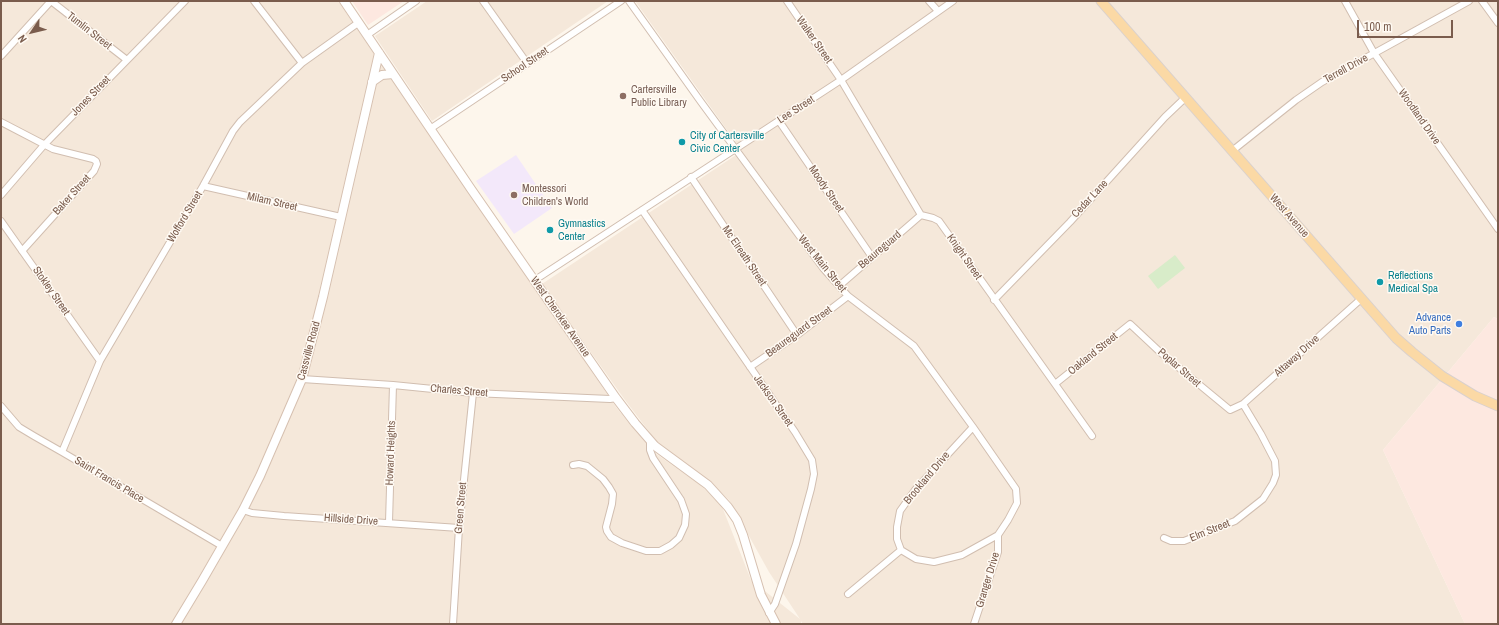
<!DOCTYPE html>
<html>
<head>
<meta charset="utf-8">
<style>
	body { margin:0 }
	#map { position:relative; width:1499px; height:625px; overflow:hidden; background:#fdf6ec; font-family:"Archivo Narrow",sans-serif }
	canvas { display:block }
	.frame { position:absolute; inset:0; border:2px solid #7a5c4d; pointer-events:none }
	.north { position:absolute; left:12px; top:12px; width:40px; height:40px; -webkit-text-stroke:3px #fffaf3; paint-order:stroke; rotate:235deg; font-size:11px; font-weight:700; line-height:16px; text-align:center; color:#7a5c4d }
	.north::after { content:''; display:block; margin:auto; width:14px; height:18px; background:#7a5c4d; clip-path:polygon(50% 0,100% 100%,50% 72%,0 100%) }
	.scale { position:absolute; left:1357px; top:20px; width:96px; height:18px; box-sizing:border-box; border:2px solid #7a5c4d; border-top:0; padding-left:5px; font-size:12px; line-height:14px; white-space:nowrap; color:#7a5c4d; -webkit-text-stroke:3px #fffaf3; paint-order:stroke }
</style>
</head>
<body>
<div id="map">
<canvas width="1499" height="625"></canvas>
<div class="frame"></div>
<div class="north">N</div>
<div class="scale">100 m</div>
</div>
<script>
const ctx = document.querySelector('canvas').getContext('2d');
ctx.lineJoin = 'round';
function fill(path, color) {
  ctx.fillStyle = color;
  ctx.fill(path, 'evenodd');
}
function shape(rows) {
  const path = new Path2D();
  for (const r of rows) {
    path.moveTo(r[0], r[1]);
    for (let i = 2; i < r.length; i += 2) path.lineTo(r[i], r[i + 1]);
  }
  return path;
}
function strokePath(path, color, width, dash) {
  ctx.strokeStyle = color;
  ctx.lineWidth = width;
  ctx.lineCap = dash ? 'butt' : 'round';
  ctx.setLineDash(dash || []);
  ctx.stroke(path);
}
function write(font, color, halo, rows, align = 'center') {
  ctx.font = font + ' "Archivo Narrow",sans-serif';
  ctx.lineWidth = 3;
  ctx.setLineDash([]);
  ctx.textBaseline = 'middle';
  ctx.strokeStyle = halo;
  ctx.fillStyle = color;
  for (const [text, x, y, turn = 0] of rows) {
    ctx.save();
    ctx.translate(x, y);
    ctx.rotate((+turn || 0) * Math.PI / 180);
    ctx.textAlign = isNaN(turn) ? turn : align;
    if (halo) ctx.strokeText(text, 0, 0);
    ctx.fillText(text, 0, 0);
    ctx.restore();
  }
}
fill(shape([
	[1,1,338,1,616,407,632,427,655,453,699,484,721,504,751,580,800,619,769,572,729,500,706,479,657,442,625,400,542,284,742,151,635,1,1498,1,1498,319,1494,317,1383,450,1465,624,803,624,801,621,801,624,1,624],
	[427,1,608,1,432,121,375,36]
]), '#f5e8da');
fill(shape([
	[352,1,404,1,368,25],
	[1494,317,1498,319,1498,624,1465,624,1383,450]
]), '#fde8e0');
fill(shape([
	[516,155,552,208,514,234,476,181]
]), '#f3e8fa');
fill(shape([
	[1175,255,1185,268,1158,289,1148,276]
]), '#d8ecc9');
const minor = shape([
	[51,1,127,60],
	[254,1,302,63],
	[483,1,527,63],
	[629,1,701,102,823,268,848,296,914,346,973,427,1016,489,1017,503,1008,520,998,535,962,555,934,562,916,559,901,550,897,539,897,527,900,511,915,490,973,427],
	[787,1,841,80,921,215,933,218,939,221,1092,436],
	[929,1,938,11],
	[1345,1,1374,53,1498,229],
	[1482,1,1498,23],
	[367,35,416,1],
	[1,56,51,1],
	[779,121,872,257],
	[1,122,53,149,93,159,96,161,97,164,94,171,22,251],
	[430,129,621,1],
	[1232,151,1296,100,1322,82,1469,1],
	[691,177,797,335],
	[203,186,341,217],
	[1,195,44,145,185,1],
	[642,210,795,432,812,460,814,474,811,489,796,544,775,604,769,613],
	[1,221,100,361],
	[535,280,841,80,953,1],
	[839,286,921,215],
	[994,300,1070,222,1165,117,1185,98],
	[750,367,797,335,848,296],
	[302,379,393,385,473,393,610,399,616,398],
	[1055,384,1130,324,1161,353,1230,410,1243,404,1361,299],
	[1,406,19,427,34,436,62,452,222,546],
	[62,452,100,361,203,186,233,131,240,122,302,63,358,23],
	[573,465,579,464,587,466,603,479,609,487,613,494,612,504,606,527,607,531,611,537,622,543,646,551,660,551,671,545,679,538,685,525,686,514,681,500,653,458,650,450,650,441],
	[243,510,252,513,284,516,459,528],
	[389,522,393,385],
	[1164,538,1171,541,1184,541,1235,521,1263,499,1273,483,1276,475,1275,461,1261,434,1243,404],
	[848,594,901,550],
	[453,624,459,528,473,393],
	[974,624,998,552,998,535]
]);
const secondary = shape([
	[344,1,471,189,616,398,635,423,655,446,708,485,728,507,737,520,743,535,761,595,776,624],
	[372,82,382,75,393,74],
	[176,624,202,581,243,510,260,476,302,379,323,297,379,53]
]);
const primary = shape([
	[1101,1,1396,338,1412,352,1442,376,1475,396,1498,406]
]);
strokePath(minor, '#d1beb0', 8);
strokePath(secondary, '#d6c0b0', 10);
strokePath(primary, '#dad1cd', 11);
strokePath(minor, '#fff', 6);
strokePath(secondary, '#fff', 8);
strokePath(primary, '#fbd9a5', 9);
for (const [x, y, r, color] of [
	[623,96,4,"#8d6e63"],
	[682,142,4,"#0f9aa8"],
	[514,195,4,"#8d6e63"],
	[550,230,4,"#0f9aa8"],
	[1380,282,4,"#0f9aa8"],
	[1459,324,4,"#3f7fe0"]
]) {
  const dot = new Path2D();
  dot.arc(x, y, r, 0, 2 * Math.PI);
  ctx.fillStyle = color;
  ctx.fill(dot);
  strokePath(dot, '#fffaf3', 1.5);
}
write('11px', '#7a5c4d', '#fffaf3', [
	["Tumlin Street",89,31,38],
	["Walker Street",814,40,55],
	["School Street",525,65,-34],
	["Terrell Drive",1346,69,-29],
	["Jones Street",91,96,-46],
	["Lee Street",796,110,-33],
	["Woodland Drive",1419,117,55],
	["Moody Street",826,189,56],
	["Baker Street",72,195,-48],
	["Cedar Lane",1090,199,-47],
	["Milam Street",272,202,13],
	["West Avenue",1289,216,49],
	["Wofford Street",185,217,-59],
	["Beaureguard",880,250,-40],
	["Mc Elreath Street",744,256,56],
	["Knight Street",964,257,55],
	["West Main Street",822,264,51],
	["Stokley Street",51,291,55],
	["West Cherokee Avenue",560,317,55],
	["Beaureguard Street",799,332,-36],
	["Cassville Road",309,351,-75],
	["Oakland Street",1093,354,-39],
	["Attaway Drive",1297,356,-42],
	["Poplar Street",1179,368,41],
	["Charles Street",459,391,5],
	["Jackson Street",773,401,55],
	["Howard Heights",391,453,-88],
	["Brookland Drive",927,478,-50],
	["Saint Francis Place",109,480,31],
	["Green Street",461,508,-85],
	["Hillside Drive",351,520,4],
	["Elm Street",1210,531,-22],
	["Granger Drive",988,580,-73]
]);
write('11px', '#785e54', '#fffaf3', [
	["Cartersville",631,90],
	["Public Library",631,103],
	["Montessori",522,189],
	["Children's World",522,202]
], 'left');
write('11px', '#0d838f', '#fffaf3', [
	["City of Cartersville",690,136],
	["Civic Center",690,149],
	["Gymnastics",558,224],
	["Center",558,237],
	["Reflections",1388,276],
	["Medical Spa",1388,289]
], 'left');
write('11px', '#366cbe', '#fffaf3', [
	["Advance",1451,318],
	["Auto Parts",1451,331]
], 'right');
</script>
</body>
</html>
